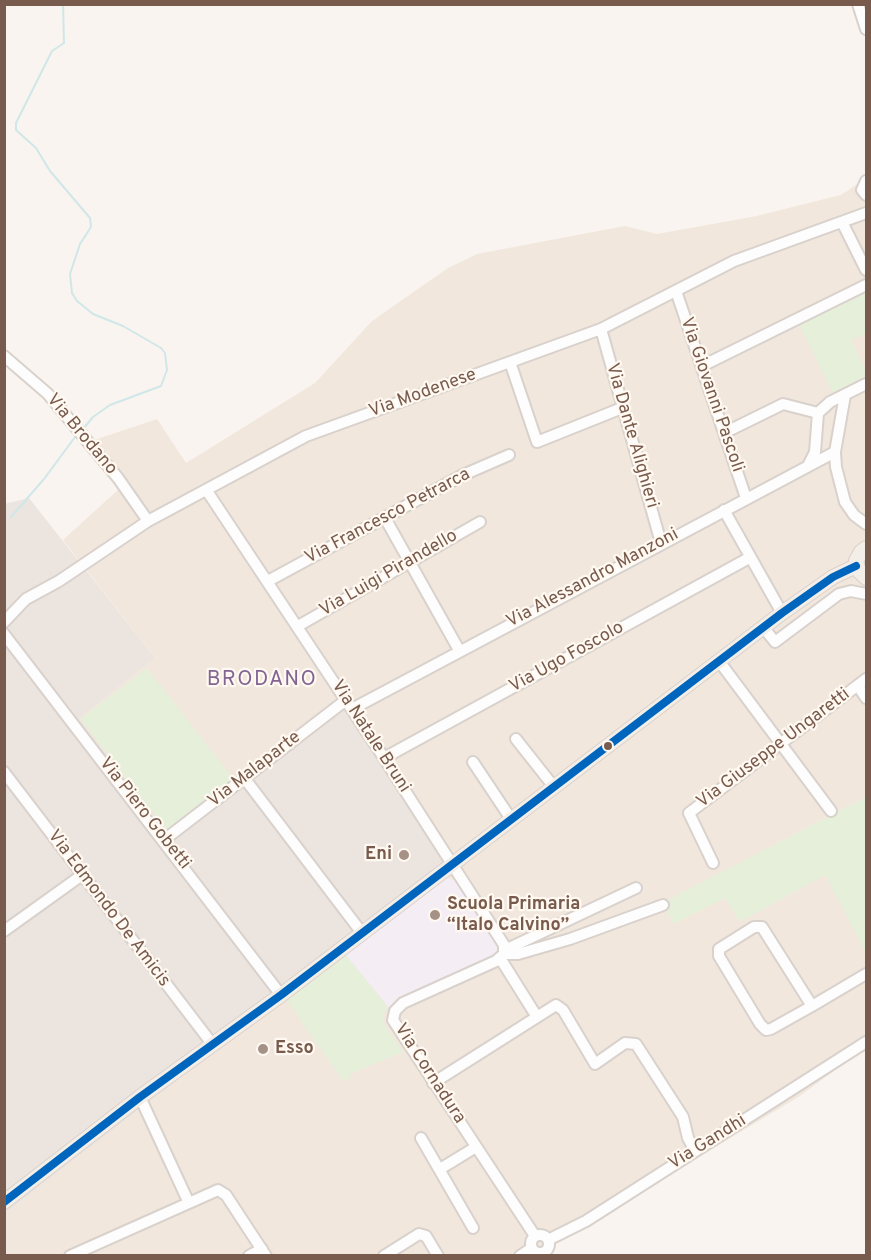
<!DOCTYPE html>
<html>
<head>
<meta charset="utf-8">
<style>
	body { margin:0 }
	#map { position:relative; width:871px; height:1260px; overflow:hidden; background:#f9f4ef; font-family:Overpass,sans-serif }
	canvas { display:block }
	.frame { position:absolute; inset:0; border:6px solid #785b4d; pointer-events:none }
</style>
</head>
<body>
<div id="map">
<canvas width="871" height="1260"></canvas>
<div class="frame"></div>
</div>
<script>
const ctx = document.querySelector('canvas').getContext('2d');
ctx.lineJoin = 'round';
function fill(path, color) {
  ctx.fillStyle = color;
  ctx.fill(path, 'evenodd');
}
function shape(rows) {
  const path = new Path2D();
  for (const r of rows) {
    if (r.length === 3) {
      path.moveTo(r[0] + r[2], r[1]);
      path.arc(r[0], r[1], r[2], 0, 2 * Math.PI);
      continue;
    }
    path.moveTo(r[0], r[1]);
    for (let i = 2; i < r.length; i += 2) path.lineTo(r[i], r[i + 1]);
  }
  return path;
}
function strokePath(path, color, width, dash) {
  ctx.strokeStyle = color;
  ctx.lineWidth = width;
  ctx.lineCap = dash ? 'butt' : 'round';
  ctx.setLineDash(dash || []);
  ctx.stroke(path);
}
function write(font, color, halo, rows, align = 'center') {
  ctx.font = font + ' Overpass,sans-serif';
  ctx.lineWidth = 4.5;
  ctx.setLineDash([]);
  ctx.textBaseline = 'middle';
  ctx.strokeStyle = halo;
  ctx.fillStyle = color;
  for (const [text, x, y, turn = 0] of rows) {
    ctx.save();
    ctx.translate(x, y);
    ctx.rotate((+turn || 0) * Math.PI / 180);
    ctx.textAlign = isNaN(turn) ? turn : align;
    if (halo) ctx.strokeText(text, 0, 0);
    ctx.fillText(text, 0, 0);
    ctx.restore();
  }
}
fill(shape([
	[866,178,866,1047,800,1096,558,1242,546,1255,5,1256,5,1214,301,981,167,834,77,719,155,658,63,540,119,489,85,443,157,419,186,463,315,383,372,321,448,268,477,254,625,226,657,234,757,216,841,195]
]), '#f1e7dd');
fill(shape([
	[29,498,155,658,78,719,167,834,337,701,452,865,5,1214,4,504]
]), '#ece4df');
fill(shape([
	[445,877,456,881,499,948,498,953,496,956,398,998,389,1008,344,953]
]), '#f5edf4');
fill(shape([
	[863,292,866,292,866,333,851,341,866,371,866,377,833,394,799,324],
	[147,668,235,781,170,830,166,830,80,719],
	[866,797,866,953,825,875,740,922,725,898,674,924,662,903],
	[344,953,389,1008,384,1013,383,1022,403,1052,350,1074,351,1078,343,1081,285,998]
]), '#e6efda');
strokePath(shape([
	[63,4,64,43,52,51,16,123,16,130,36,148,50,171,90,218,91,227,80,244,70,274,72,293,77,301,93,314,123,326,161,348,165,353,167,370,161,386,110,405,93,417,83,429],
	[11,517,44,479,75,437]
]), '#d0e7e9', 2);
const minor = shape([
	[858,4,866,29],
	[866,181,862,190,866,195],
	[842,222,866,270],
	[676,291,746,498],
	[601,329,661,543],
	[4,356,48,394,118,478,148,521],
	[510,362,537,442,622,408],
	[702,366,866,285],
	[845,395,835,452,836,467,845,502,854,515,866,524],
	[724,433,783,404,818,413],
	[808,466,815,452,818,413,830,402,866,384],
	[207,491,384,758,504,945,504,954,496,961,403,1003,395,1011,393,1020,535,1236],
	[724,510,782,613],
	[385,518,459,650],
	[268,581,463,475,509,455],
	[4,622,26,599,59,581,148,521,306,436,601,329,734,261,866,213],
	[298,626,480,522],
	[764,628,775,642,839,594,851,591,866,594],
	[4,634,281,995],
	[719,661,831,811],
	[858,686,866,698],
	[352,709,835,452],
	[516,739,554,787],
	[384,758,749,558],
	[473,762,511,819],
	[4,772,213,1045],
	[245,779,362,933],
	[164,840,346,700],
	[713,863,689,813,866,679],
	[4,931,82,875],
	[505,950,636,888],
	[504,954,518,954,570,939,663,905],
	[500,958,537,1017],
	[812,1006,762,927,754,927,719,949,719,956,760,1024,766,1030,771,1029,812,1006,866,974],
	[433,1083,556,1005,563,1010,595,1064,625,1043,636,1044,683,1117,688,1138,695,1151],
	[140,1097,188,1201],
	[421,1138,473,1228],
	[440,1169,476,1147],
	[540,1244,9],
	[548,1240,586,1221,866,1042],
	[70,1256,218,1190,226,1195,266,1256],
	[249,1256,262,1249],
	[384,1256,419,1234,426,1236,438,1256],
	[520,1256,532,1248]
]);
const major = shape([
	[866,548,861,552,856,561,859,571,866,578],
	[4,1202,140,1097,281,995,782,613,833,577,856,566]
]);
strokePath(minor, '#d8d1cc', 14);
strokePath(major, '#dad1cc', 16);
strokePath(minor, '#fefdfd', 10);
strokePath(major, '#f3eee7', 14);
strokePath(shape([
	[4,1202,140,1097,281,995,782,613,833,577,856,566]
]), '#0065bd', 8);
for (const [x, y, r, color] of [
	[608,746,5,"#785b4d"],
	[404,855,6,"#a59186"],
	[435,915,6,"#a59186"],
	[263,1049,6,"#a59186"]
]) {
  const dot = new Path2D();
  dot.arc(x, y, r, 0, 2 * Math.PI);
  ctx.fillStyle = color;
  ctx.fill(dot);
  strokePath(dot, '#fff9f1', 2);
}
write('18px', '#785b4d', '#fff9f1', [
	["Via Modenese",423,394,-20],
	["Via Giovanni Pascoli",711,395,71],
	["Via Brodano",81,435,50],
	["Via Dante Alighieri",631,436,74],
	["Via Francesco Petrarca",388,517,-28],
	["Via Luigi Pirandello",389,574,-30],
	["Via Alessandro Manzoni",593,579,-28],
	["Via Ugo Foscolo",567,658,-29],
	["Via Natale Bruni",370,737,57],
	["Via Giuseppe Ungaretti",774,749,-37],
	["Via Malaparte",255,770,-38],
	["Via Piero Gobetti",144,814,52],
	["Via Edmondo De Amicis",108,909,53],
	["Via Cornadura",429,1074,57],
	["Via Gandhi",708,1143,-32]
]);
write('bold 18px', '#785b4d', '#fff9f1', [
	["Eni",392,855,"right"],
	["Scuola Primaria",447,905],
	["“Italo Calvino”",447,926],
	["Esso",275,1049]
], 'left');
ctx.letterSpacing = '1.5px';
write('21px', '#836594', '#fff9f1', [
	["BRODANO",262,681]
]);
ctx.letterSpacing = '0px';
</script>
</body>
</html>
